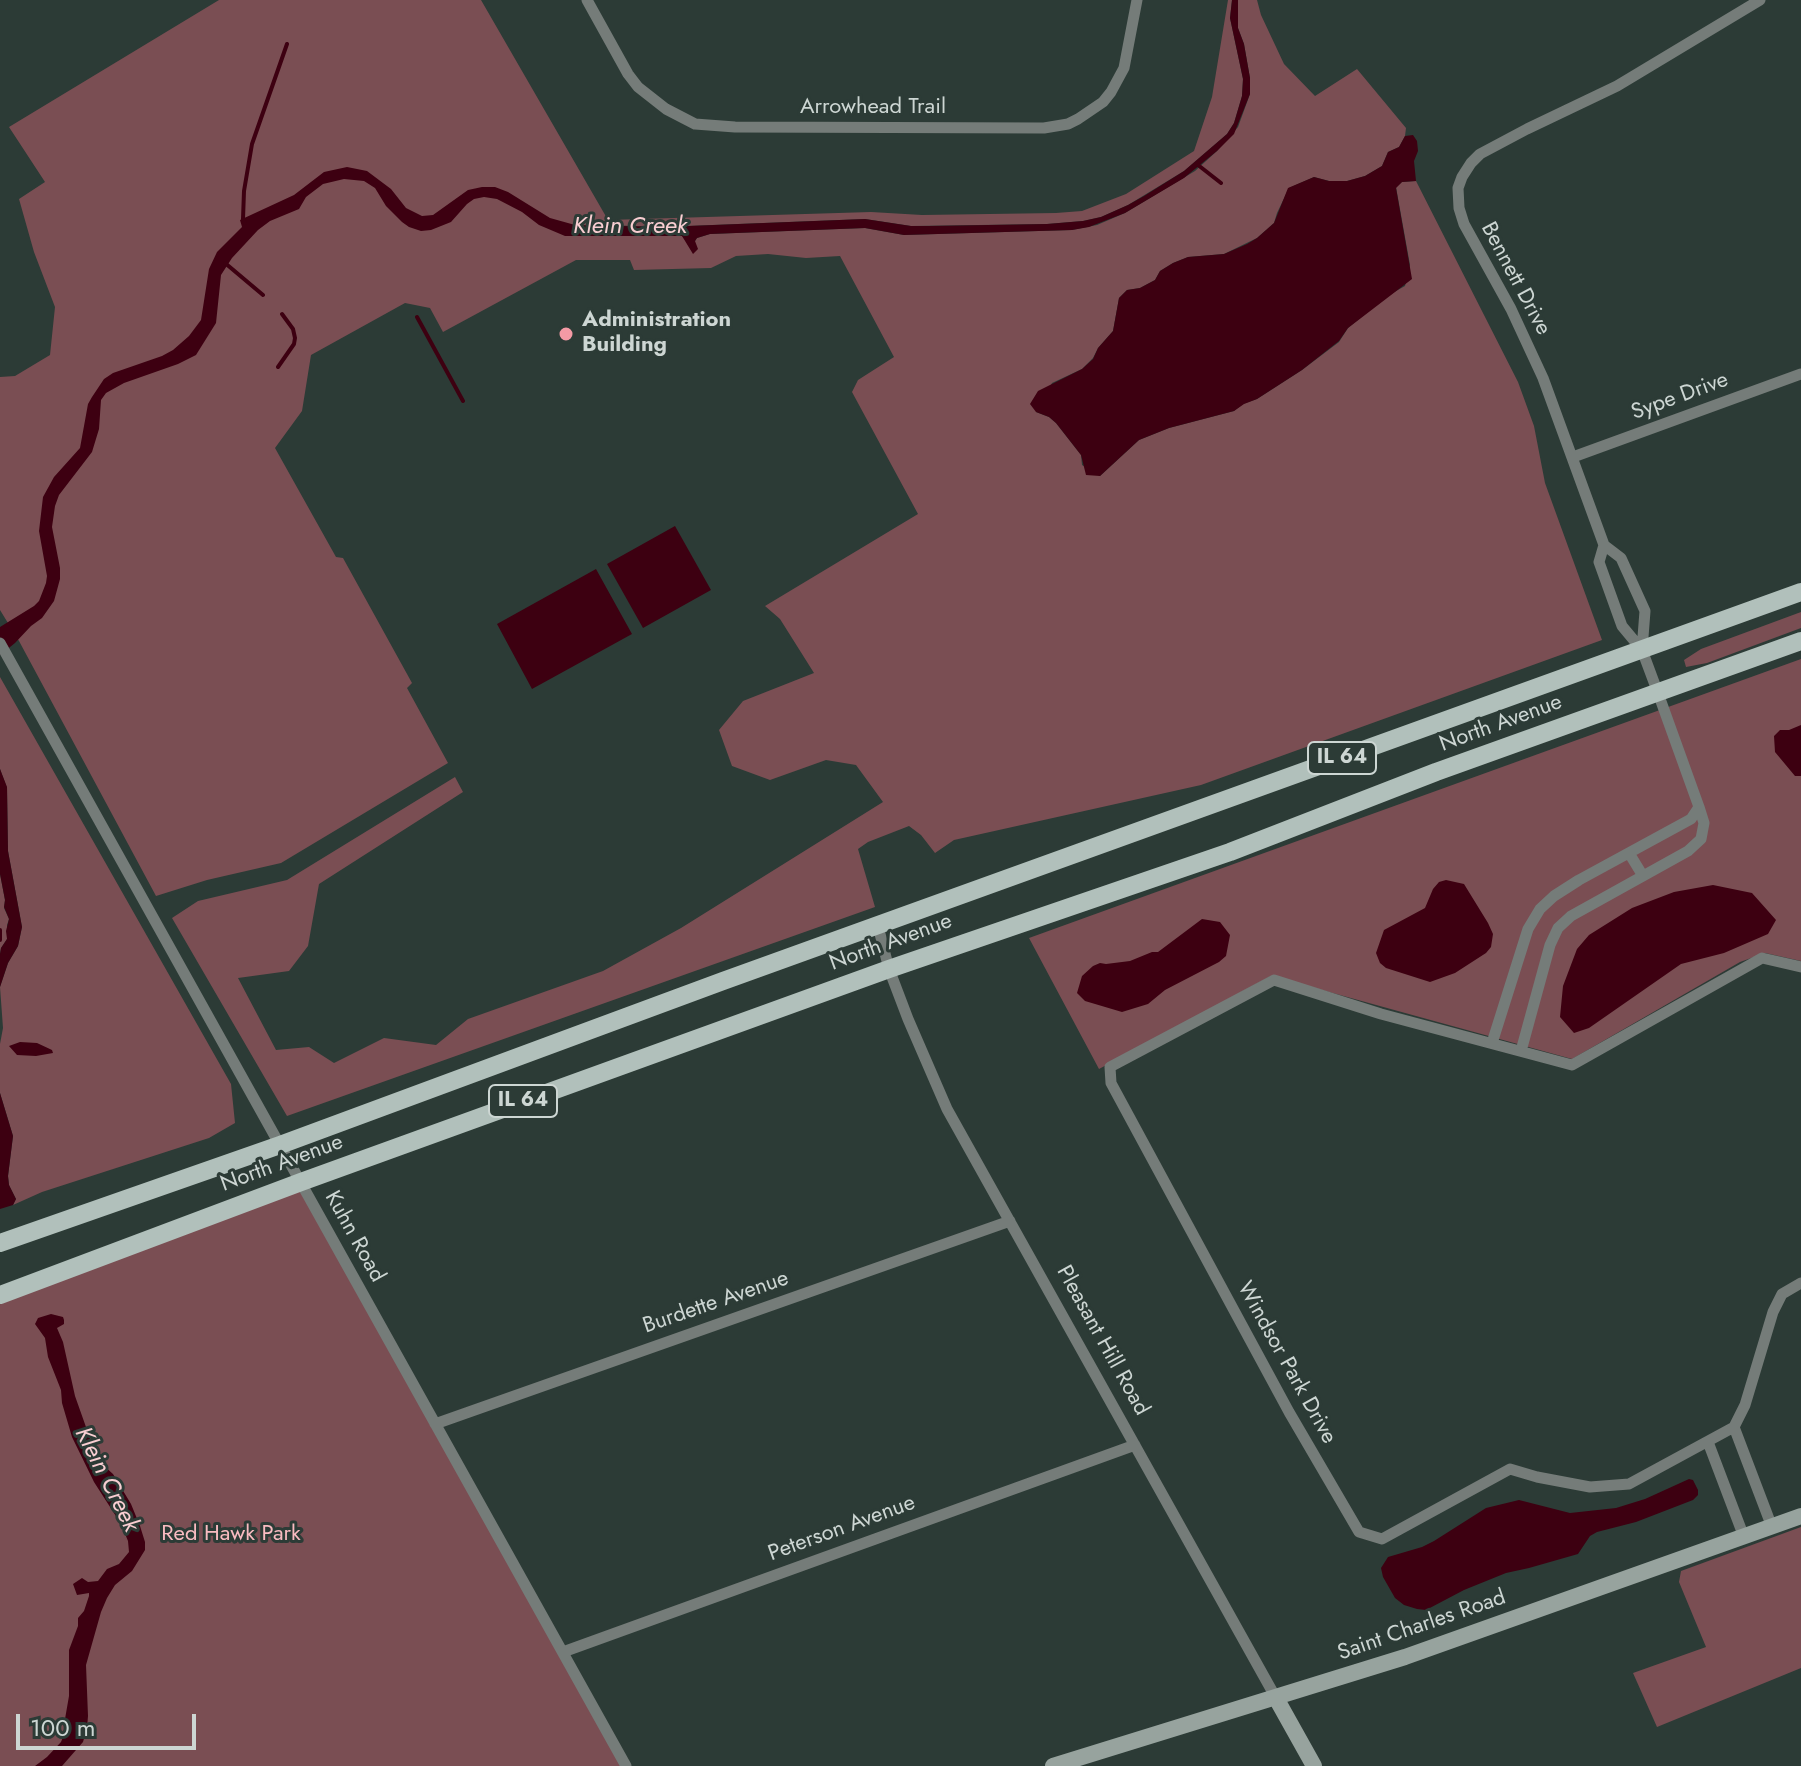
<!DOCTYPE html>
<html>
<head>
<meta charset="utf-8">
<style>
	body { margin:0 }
	#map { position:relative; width:1801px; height:1766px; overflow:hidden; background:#2c3b36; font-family:Jost,sans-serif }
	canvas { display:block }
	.scale { position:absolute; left:16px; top:1714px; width:180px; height:36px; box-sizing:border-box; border:4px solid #cdd6d3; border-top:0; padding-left:10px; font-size:24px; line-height:28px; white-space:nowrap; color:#cdd6d3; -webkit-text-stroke:6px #2c3b36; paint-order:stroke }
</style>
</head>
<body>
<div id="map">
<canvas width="1801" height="1766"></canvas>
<div class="scale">100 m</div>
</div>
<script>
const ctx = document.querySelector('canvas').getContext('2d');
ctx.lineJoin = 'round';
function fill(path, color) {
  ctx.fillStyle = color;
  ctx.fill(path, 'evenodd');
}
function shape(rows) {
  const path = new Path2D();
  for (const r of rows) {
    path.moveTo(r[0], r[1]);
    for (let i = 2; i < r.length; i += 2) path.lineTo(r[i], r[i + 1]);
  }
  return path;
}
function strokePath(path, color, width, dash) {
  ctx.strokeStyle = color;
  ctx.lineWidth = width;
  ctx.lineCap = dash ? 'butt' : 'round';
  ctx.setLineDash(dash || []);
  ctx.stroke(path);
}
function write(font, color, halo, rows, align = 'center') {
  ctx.font = font + ' Jost,sans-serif';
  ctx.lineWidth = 6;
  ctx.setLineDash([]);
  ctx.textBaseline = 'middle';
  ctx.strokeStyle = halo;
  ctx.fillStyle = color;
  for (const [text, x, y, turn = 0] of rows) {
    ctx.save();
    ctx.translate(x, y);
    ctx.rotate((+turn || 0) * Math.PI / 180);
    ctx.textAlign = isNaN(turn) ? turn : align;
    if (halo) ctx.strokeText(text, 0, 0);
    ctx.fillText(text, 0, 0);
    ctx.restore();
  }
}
fill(shape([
	[219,0,481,0,608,220,871,212,922,215,1056,213,1082,211,1126,194,1194,151,1212,97,1228,0,1232,0,1230,18,1243,79,1242,96,1234,123,1227,134,1184,171,1128,205,1101,217,1083,221,1047,224,911,226,865,219,662,227,606,225,602,235,682,236,687,242,695,246,695,241,697,238,710,234,865,228,904,235,1072,230,1097,225,1125,213,1195,171,1217,151,1238,127,1250,94,1250,78,1244,44,1238,28,1238,0,1257,0,1261,15,1284,64,1315,96,1357,69,1406,128,1405,136,1399,147,1388,152,1382,166,1365,176,1347,181,1329,181,1314,177,1289,188,1277,213,1274,223,1257,238,1224,254,1188,257,1173,263,1160,271,1155,280,1140,288,1127,290,1119,298,1113,331,1098,348,1093,358,1082,369,1052,383,1036,412,1049,417,1056,423,1081,455,1082,465,1100,476,1139,440,1169,428,1234,411,1243,404,1257,399,1302,370,1339,342,1348,328,1387,296,1405,286,1410,265,1396,187,1402,182,1416,181,1518,382,1534,426,1545,483,1602,640,1201,785,954,840,935,853,921,835,909,826,868,842,858,849,875,907,287,1116,172,918,198,901,287,880,455,777,463,792,319,884,308,946,289,971,238,978,276,1050,309,1047,334,1063,384,1038,436,1045,468,1019,603,971,681,928,883,802,856,765,826,760,770,780,732,766,719,730,743,701,814,673,780,619,765,606,918,514,852,392,858,380,894,357,840,256,806,258,768,254,736,256,711,268,634,270,630,260,576,260,443,332,430,308,405,303,311,355,302,411,275,448,336,557,343,558,412,683,407,688,448,763,281,863,207,880,156,896,19,641,0,610,0,377,15,376,50,355,55,307,34,252,19,199,45,182,9,127],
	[1801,612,1801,628,1707,663,1686,667,1684,660,1701,649],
	[1801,659,1801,961,1765,953,1740,962,1572,1059,1271,976,1099,1069,1029,938],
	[0,677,231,1084,235,1123,209,1138,42,1192,13,1205,16,1199,9,1185,8,1176,13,1136,0,1093,0,1044,3,1028,0,987,8,963,18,946,22,927,8,851,7,788,0,769],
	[0,874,5,900,4,908,9,919,7,925,7,939,1,948,0,954],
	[301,1189,627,1766,0,1766,0,1299],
	[1801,1527,1801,1668,1657,1727,1633,1673,1706,1647,1679,1582,1681,1571]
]), '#7a4e53');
fill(shape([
	[1232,0,1238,0,1238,28,1244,44,1250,78,1250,94,1234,134,1217,151,1184,178,1125,213,1089,227,1072,230,904,235,865,228,710,234,697,238,695,241,698,249,693,254,682,236,565,236,539,225,522,212,497,199,484,197,474,199,467,204,451,222,431,230,421,231,409,227,402,222,386,206,375,188,364,181,344,179,323,184,306,197,299,209,270,221,258,230,232,258,221,275,216,323,196,355,178,364,124,383,106,393,101,400,99,429,92,452,59,495,55,506,52,527,60,568,60,579,54,601,42,618,31,626,15,643,0,655,0,627,34,606,39,601,46,583,47,576,39,531,43,497,54,477,80,448,88,404,92,397,104,379,113,373,162,356,173,350,189,336,201,320,209,269,217,252,242,227,240,220,294,195,324,172,347,167,367,171,391,189,406,208,422,216,433,215,468,190,482,187,495,187,508,192,550,218,575,225,663,227,865,219,911,226,929,226,1047,224,1083,221,1101,217,1128,205,1144,196,1184,171,1227,134,1234,123,1242,96,1243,79,1230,18],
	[1413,135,1417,141,1418,151,1414,161,1416,181,1402,182,1396,188,1412,279,1348,328,1339,341,1302,370,1257,399,1244,404,1234,411,1169,428,1139,440,1100,476,1086,475,1081,455,1056,423,1049,417,1036,412,1030,404,1038,391,1082,369,1093,359,1098,348,1113,331,1119,298,1127,290,1140,288,1155,280,1160,271,1173,263,1188,257,1224,254,1247,244,1257,238,1274,223,1288,188,1314,177,1329,181,1347,181,1365,176,1382,166,1388,152,1399,147,1405,136],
	[675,526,711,590,643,628,607,564],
	[596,569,632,634,532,689,497,624],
	[1801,725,1801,776,1795,776,1775,752,1774,736,1780,730,1789,730],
	[0,769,7,787,8,851,22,927,18,946,8,963,0,987,0,954,1,948,7,939,6,931,9,919,4,907,5,900,0,874],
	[1446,880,1464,884,1488,923,1493,934,1491,947,1486,953,1455,973,1430,982,1386,968,1380,963,1376,953,1384,930,1425,908,1433,889,1439,882],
	[1713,885,1752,893,1776,920,1768,934,1724,953,1681,964,1589,1028,1574,1033,1560,1017,1563,986,1577,949,1589,935,1632,908,1674,892],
	[1202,919,1220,922,1230,935,1226,956,1219,962,1165,990,1148,1004,1122,1012,1085,1001,1077,993,1082,976,1093,966,1100,963,1106,964,1130,961,1152,952,1158,952],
	[20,1042,37,1043,52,1050,53,1053,36,1056,17,1055,9,1046],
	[0,1093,13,1136,8,1176,9,1185,16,1199,13,1205,0,1209],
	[51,1314,63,1317,64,1320,64,1324,57,1328,63,1342,75,1396,92,1444,103,1465,113,1474,131,1504,140,1526,145,1542,145,1550,132,1571,115,1585,107,1598,101,1612,86,1665,88,1716,87,1728,83,1742,62,1766,35,1766,47,1757,61,1742,65,1732,65,1719,69,1696,69,1650,78,1626,78,1618,84,1611,89,1596,89,1593,77,1595,73,1584,82,1578,88,1582,98,1581,107,1569,119,1564,129,1552,128,1541,121,1524,94,1482,72,1437,62,1403,61,1390,48,1357,45,1338,35,1324,38,1318],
	[1689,1479,1693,1480,1698,1490,1698,1495,1693,1500,1636,1522,1597,1532,1590,1536,1578,1554,1529,1568,1506,1573,1464,1590,1426,1610,1417,1609,1404,1605,1395,1598,1383,1577,1381,1568,1388,1557,1422,1547,1434,1541,1486,1508,1519,1500,1570,1513,1616,1508,1645,1499]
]), '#3d0011');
strokePath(shape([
	[1198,165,1221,183],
	[245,223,243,219,244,191,252,144,287,44],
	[225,263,263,295],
	[417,317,463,401],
	[278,367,294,344,295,338,293,329,282,314],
	[0,930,0,940]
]), '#3d0011', 4);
strokePath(shape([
	[587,0,628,74,638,87,666,109,695,124,735,127,1044,128,1068,124,1078,119,1103,102,1111,92,1124,68,1137,0],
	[1573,457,1801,374],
	[0,643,626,1766],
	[1642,650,1645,611,1621,558,1604,545,1543,378,1511,309,1464,224,1459,208,1458,188,1462,177,1471,163,1480,154,1527,129,1617,86,1760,0],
	[1629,853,1643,876],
	[878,926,889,969,908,1019,947,1109,1276,1698],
	[1801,967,1762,958,1572,1065,1381,1014,1274,980,1110,1067,1111,1083,1289,1412,1359,1532,1382,1539,1510,1469,1537,1477,1590,1487,1629,1484,1734,1427,1745,1405,1773,1312,1782,1294,1801,1283],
	[1492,1043,1528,929,1540,909,1554,896,1579,880,1691,819,1699,807],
	[1521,1051,1550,945,1558,928,1571,916,1688,851,1701,839,1704,823,1699,807,1658,693,1642,650,1622,626,1599,562,1604,545],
	[435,1424,1010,1221],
	[1734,1427,1772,1527],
	[1708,1442,1744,1537],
	[563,1652,1135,1445]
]), '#757c79', 11);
strokePath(shape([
	[1276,1698,1314,1766],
	[1053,1766,1405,1657,1801,1516]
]), '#97a39e', 16);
strokePath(shape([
	[0,1243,280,1145,723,981,1801,592],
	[0,1295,301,1182,889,969,1230,852,1436,772,1801,641]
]), '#b1c0bb', 18);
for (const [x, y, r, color] of [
	[566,334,8,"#f49aa5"]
]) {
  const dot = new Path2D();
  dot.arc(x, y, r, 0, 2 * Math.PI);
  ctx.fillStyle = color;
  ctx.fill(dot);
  strokePath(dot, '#2c3b36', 3);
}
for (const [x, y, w] of [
	[1342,758,68],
	[523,1101,68]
]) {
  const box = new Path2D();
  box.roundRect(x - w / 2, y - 16, w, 32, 6);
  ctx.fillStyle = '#2c3b36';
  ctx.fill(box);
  strokePath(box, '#cdd6d3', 2);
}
write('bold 20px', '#cdd6d3', null, [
	["IL 64",1342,758],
	["IL 64",523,1101]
]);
write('22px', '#cdd6d3', '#2c3b36', [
	["Arrowhead Trail",873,108],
	["Bennett Drive",1515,279,62],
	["Sype Drive",1680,397,-20],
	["North Avenue",1501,724,-20],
	["North Avenue",891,943,-20],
	["North Avenue",282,1164,-20],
	["Kuhn Road",354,1237,61],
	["Burdette Avenue",716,1303,-19],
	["Pleasant Hill Road",1102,1341,61],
	["Windsor Park Drive",1286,1363,61],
	["Peterson Avenue",842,1529,-20],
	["Saint Charles Road",1422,1626,-19]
]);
write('bold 22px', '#cdd6d3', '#2c3b36', [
	["Administration",582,321],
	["Building",582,346]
], 'left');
write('22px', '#f9bbc1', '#2c3b36', [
	["Red Hawk Park",231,1535]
]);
write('italic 24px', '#f9ced2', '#2c3b36', [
	["Klein Creek",630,227],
	["Klein Creek",106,1480,63]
]);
</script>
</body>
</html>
